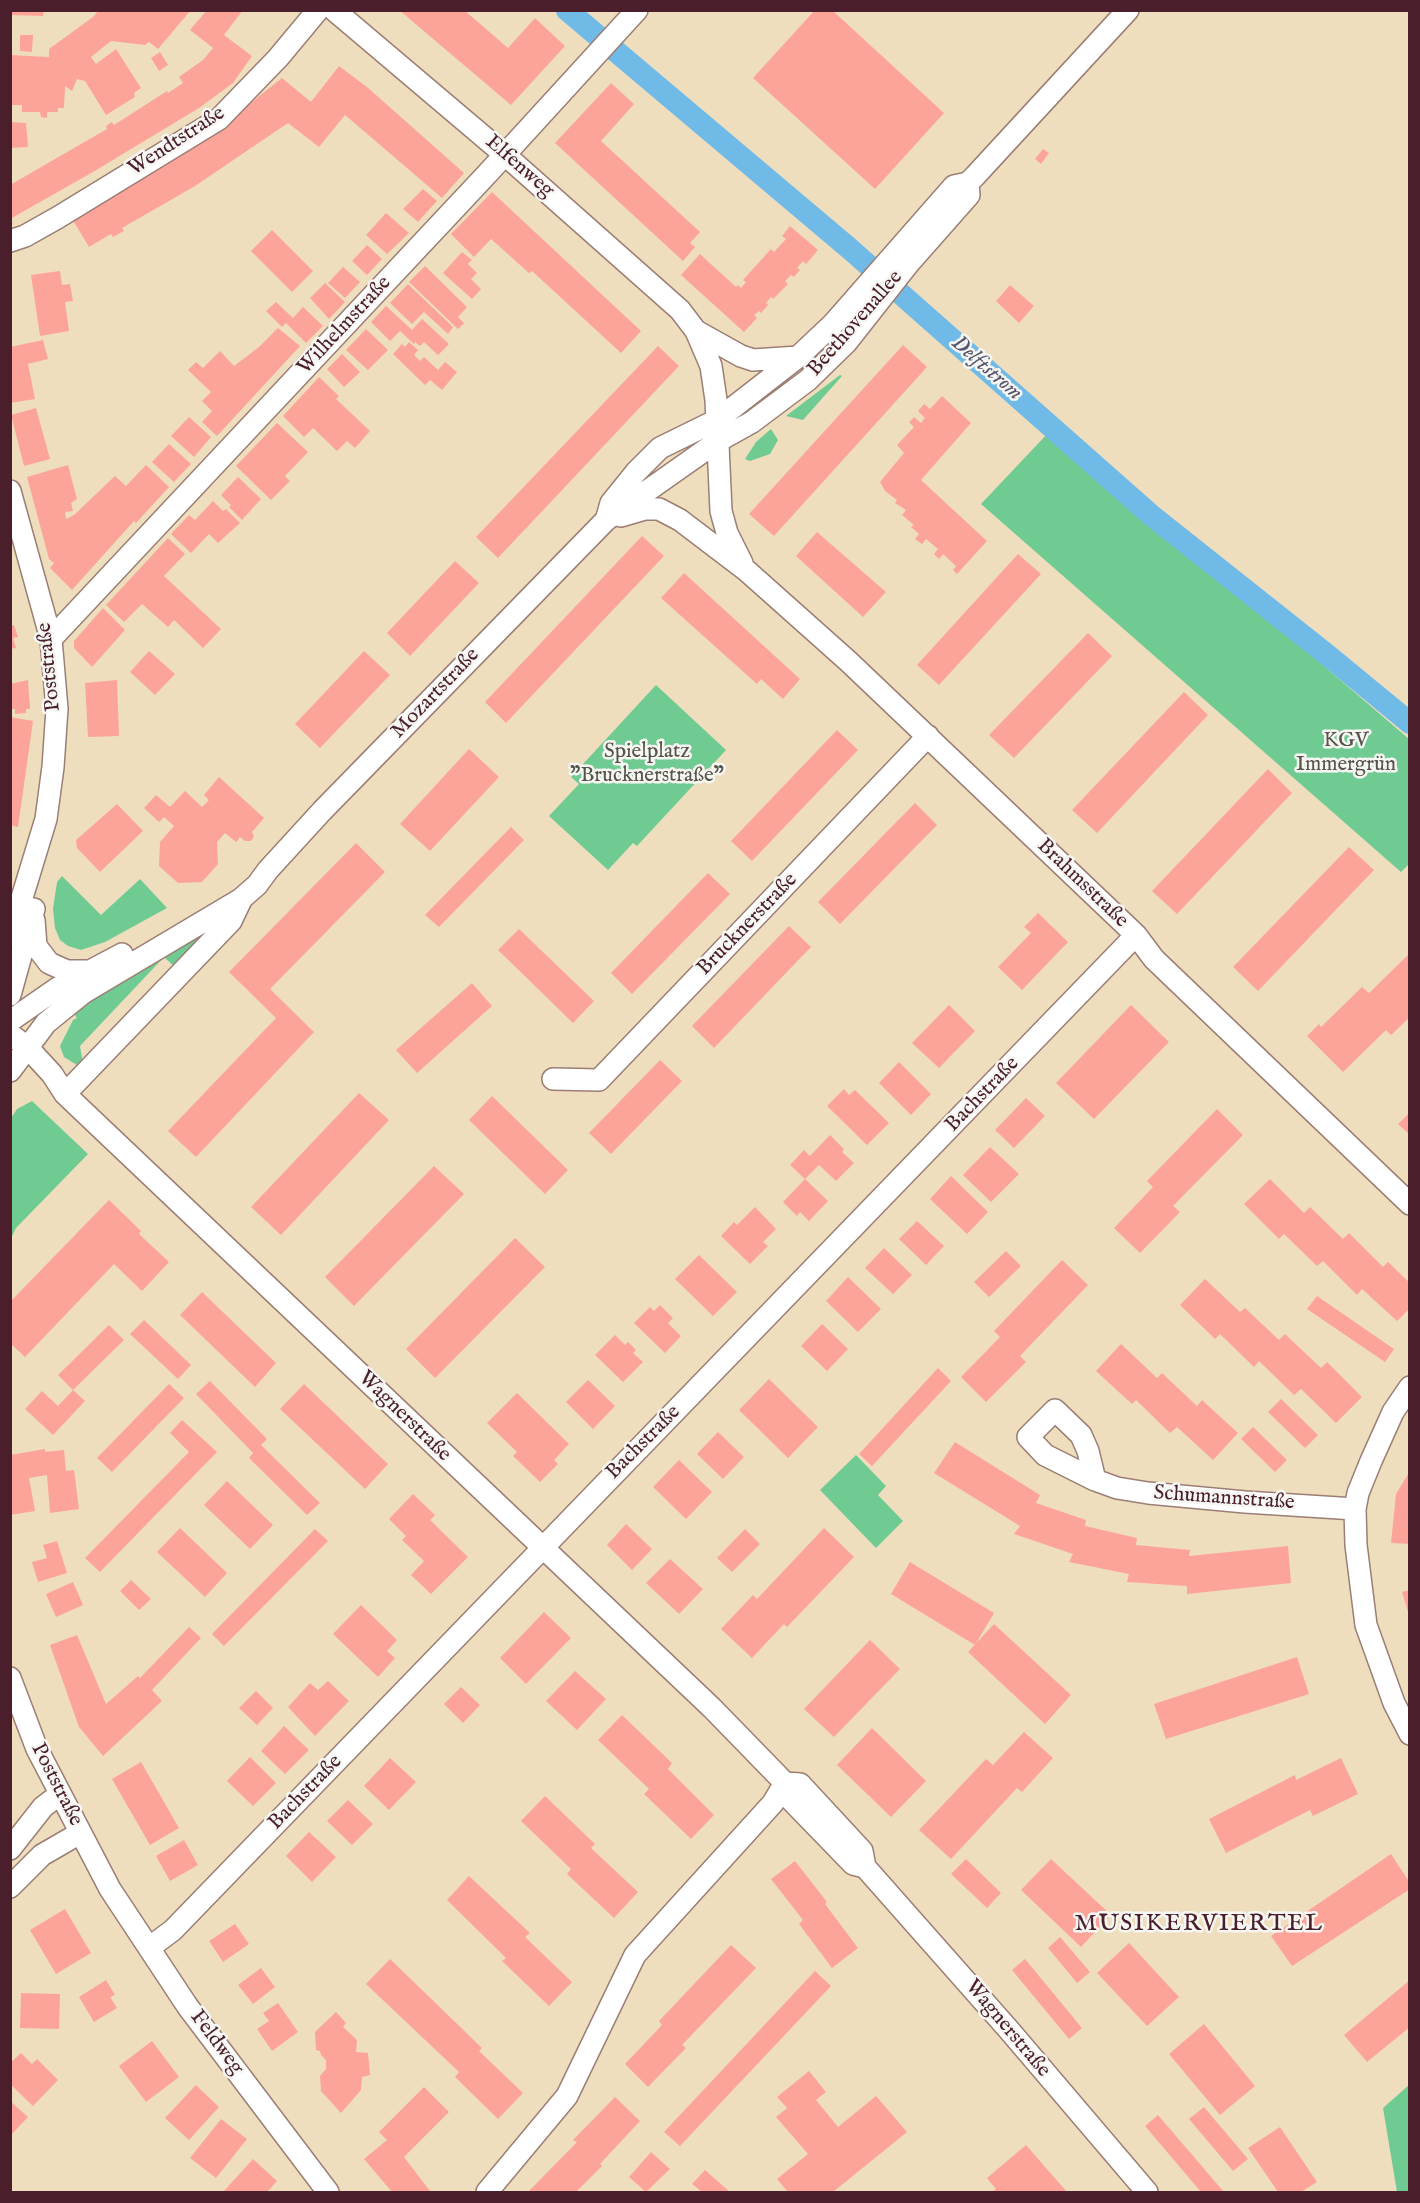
<!DOCTYPE html>
<html>
<head>
<meta charset="utf-8">
<style>
	body { margin:0 }
	#map { position:relative; width:1420px; height:2203px; overflow:hidden; background:#eedebe; font-family:"IM FELL English",serif }
	canvas { display:block }
	.frame { position:absolute; inset:0; border:12px solid #4a1f2b; pointer-events:none }
</style>
</head>
<body>
<div id="map">
<canvas width="1420" height="2203"></canvas>
<div class="frame"></div>
</div>
<script>
const ctx = document.querySelector('canvas').getContext('2d');
ctx.lineJoin = 'round';
function fill(path, color) {
  ctx.fillStyle = color;
  ctx.fill(path, 'evenodd');
}
function shape(rows) {
  const path = new Path2D();
  for (const r of rows) {
    path.moveTo(r[0], r[1]);
    for (let i = 2; i < r.length; i += 2) path.lineTo(r[i], r[i + 1]);
  }
  return path;
}
function strokePath(path, color, width, dash) {
  ctx.strokeStyle = color;
  ctx.lineWidth = width;
  ctx.lineCap = dash ? 'butt' : 'round';
  ctx.setLineDash(dash || []);
  ctx.stroke(path);
}
function write(font, color, halo, rows, align = 'center') {
  ctx.font = font + ' "IM FELL English",serif';
  ctx.lineWidth = 5;
  ctx.setLineDash([]);
  ctx.textBaseline = 'middle';
  ctx.strokeStyle = halo;
  ctx.fillStyle = color;
  for (const [text, x, y, turn = 0] of rows) {
    ctx.save();
    ctx.translate(x, y);
    ctx.rotate((+turn || 0) * Math.PI / 180);
    ctx.textAlign = isNaN(turn) ? turn : align;
    if (halo) ctx.strokeText(text, 0, 0);
    ctx.fillText(text, 0, 0);
    ctx.restore();
  }
}
fill(shape([
	[840,375,842,376,803,420,786,416],
	[771,429,778,440,770,454,750,461,745,459,756,442],
	[1050,431,1409,739,1409,864,1401,872,981,504],
	[656,685,726,750,637,846,633,843,608,870,549,816,579,784,571,777],
	[62,876,101,915,140,879,167,908,105,942,81,950,68,946,60,940,55,928,53,909,57,882],
	[220,922,176,968,164,957,80,1046,83,1064,80,1067,64,1057,60,1046,73,1020,77,1018,71,1009],
	[32,1101,88,1154,16,1228,11,1238,11,1118,17,1109],
	[856,1455,886,1486,878,1495,903,1521,876,1548,820,1490],
	[1409,2085,1409,2192,1397,2192,1383,2108]
]), '#70cb92');
strokePath(shape([
	[567,10,850,249,1151,515,1325,653,1410,723]
]), '#70bae8', 22);
fill(shape([
	[10,10,44,10,43,16,10,15],
	[99,10,191,10,158,49,149,42,145,45,111,41,91,57,96,64,116,49,141,88,134,93,135,97,106,115,85,81,77,79,72,91,65,86,64,108,58,108,58,112,47,112,47,118,41,117,40,112,22,112,22,105,10,105,10,55,49,57,49,49,93,17],
	[207,10,243,10,224,35,252,56,233,83,199,108,93,172,10,219,10,185,107,129,106,126,112,122,114,125,167,91,168,93,183,83,179,77,203,60,213,48,190,30],
	[399,10,464,10,508,48,535,18,565,46,511,105],
	[815,10,832,10,944,113,875,189,753,78],
	[20,35,33,35,32,52,20,51],
	[160,52,168,65,159,71,151,58],
	[339,66,367,87,464,173,442,198,345,115,319,147,288,123,195,186,122,228,124,231,113,237,111,234,89,247,71,217,228,121,282,78,311,102],
	[611,83,634,104,601,141,700,232,690,243,695,247,683,261,555,143],
	[10,122,26,123,28,147,10,148],
	[1043,149,1049,153,1041,164,1035,159],
	[423,189,437,201,418,222,403,209],
	[492,192,641,331,621,353,532,271,529,273,491,239,474,257,451,234],
	[386,213,409,233,387,254,366,235],
	[790,226,818,250,806,264,803,261,797,268,800,270,794,277,791,275,785,281,788,284,773,299,771,297,766,303,768,305,761,313,759,311,754,315,757,318,744,332,681,275,700,254,736,287,738,285,741,288,746,282,743,280,752,270,771,249,774,252,786,239,782,236],
	[272,230,313,271,292,292,251,251],
	[367,245,382,259,367,275,352,261],
	[462,252,472,260,468,264,477,273,471,279,481,289,472,299,443,273],
	[425,266,467,307,458,317,464,323,458,329,409,282],
	[343,267,360,282,345,298,328,283],
	[60,271,62,285,70,284,73,301,65,302,69,331,40,336,31,275],
	[325,283,345,302,329,319,310,298],
	[408,284,453,327,448,334,424,312,412,324,390,303],
	[1010,285,1034,306,1019,323,996,301],
	[276,302,293,318,303,307,323,326,306,343,286,323,282,327,266,311],
	[386,306,412,330,422,319,449,344,438,355,424,342,420,346,415,342,414,344,400,331,390,341,371,322],
	[278,328,300,346,217,436,202,422,212,411,202,401,211,392,188,370,196,362,203,368,220,351,234,366,259,347],
	[366,329,388,350,368,370,346,350],
	[43,340,48,359,28,364,35,399,10,403,10,347],
	[409,342,418,350,414,355,420,361,424,357,438,370,445,362,457,372,442,390,430,380,425,385,393,354,402,344,405,347],
	[903,345,927,367,774,536,749,514],
	[658,346,679,366,498,558,476,537],
	[342,354,360,372,344,387,327,369],
	[319,377,339,396,336,399,370,431,355,448,347,441,337,451,313,428,304,437,283,416],
	[942,396,971,423,921,480,987,541,957,574,953,570,956,566,943,554,939,559,934,554,938,549,926,539,922,544,915,539,919,534,911,527,914,525,902,515,906,510,895,503,897,500,885,491,880,482,904,453,897,445,914,427,909,422,914,417,921,423,925,418,918,411,924,404,930,409],
	[36,408,50,459,24,466,11,415],
	[189,417,211,437,194,457,171,436],
	[277,423,308,452,285,476,290,481,271,500,236,466],
	[169,444,191,464,174,482,152,462],
	[68,465,77,499,71,503,73,511,65,512,66,519,74,515,115,476,126,486,146,465,169,487,136,523,134,521,72,590,50,568,54,563,49,559,27,477],
	[238,477,261,499,242,520,229,507,231,505,221,495],
	[213,501,223,511,226,509,240,523,218,543,209,534,191,553,171,534,189,515,195,520],
	[817,532,886,592,863,617,796,556],
	[642,536,664,556,506,723,485,702],
	[168,538,185,554,164,576,221,629,203,648,174,620,168,627,142,604,124,622,106,605],
	[1018,554,1041,574,939,685,917,665],
	[455,561,479,583,410,656,387,633],
	[684,573,800,679,783,699,761,679,757,684,661,598],
	[103,608,125,630,92,667,74,648,74,641],
	[14,625,18,637,13,638,16,648,10,649,10,626],
	[1088,633,1112,656,1014,758,989,735],
	[149,651,175,674,155,695,130,672],
	[364,651,390,675,320,748,295,724],
	[28,680,30,709,26,709,26,713,15,714,15,709,10,709,10,684],
	[117,680,119,736,88,737,85,683],
	[1184,692,1208,715,1097,833,1072,810],
	[10,717,33,721,18,827,10,825],
	[837,730,858,750,752,861,731,841],
	[469,749,499,777,430,851,400,824],
	[1268,769,1292,793,1177,914,1152,891],
	[219,777,264,818,252,832,254,836,251,841,245,841,240,837,236,842,225,833,217,842,218,864,202,882,178,883,159,866,160,842,174,826,164,817,159,822,144,808,156,795,170,807,185,791,202,807,209,800,204,795],
	[915,803,937,825,840,924,818,902],
	[117,804,143,831,100,872,77,848,76,840],
	[511,827,524,840,439,927,425,915],
	[356,843,385,872,270,989,314,1032,196,1157,168,1131,276,1018,229,972],
	[1349,847,1374,870,1258,991,1233,967],
	[708,873,730,894,632,994,611,973],
	[1038,913,1068,942,1022,990,998,967,1031,933,1024,927],
	[789,926,811,947,714,1048,692,1026],
	[519,929,594,1001,573,1023,498,950],
	[1410,953,1410,1017,1391,1035,1386,1030,1343,1072,1307,1036,1319,1024,1321,1027,1362,987,1369,993],
	[472,983,492,1006,417,1073,396,1050],
	[949,1005,975,1031,939,1068,912,1043],
	[1131,1005,1169,1042,1094,1119,1056,1083],
	[660,1060,682,1081,611,1154,589,1133],
	[899,1062,931,1094,911,1115,879,1083],
	[844,1089,849,1095,855,1090,889,1123,867,1145,827,1106],
	[359,1093,389,1120,281,1235,251,1207],
	[492,1096,568,1170,545,1194,469,1120],
	[1026,1098,1045,1116,1014,1148,995,1130],
	[1217,1109,1243,1135,1173,1206,1180,1212,1140,1253,1114,1228,1153,1187,1147,1181],
	[1410,1112,1410,1135,1398,1124],
	[830,1135,844,1149,842,1152,854,1163,836,1181,819,1165,805,1179,790,1165,804,1150,810,1156],
	[990,1147,1019,1174,991,1202,963,1175],
	[434,1166,464,1194,354,1306,325,1277],
	[951,1176,988,1212,967,1234,930,1199],
	[805,1179,828,1201,809,1221,800,1212,797,1216,783,1202],
	[1270,1179,1304,1213,1310,1207,1343,1239,1349,1233,1383,1267,1388,1262,1410,1283,1410,1308,1397,1321,1362,1289,1357,1295,1323,1261,1317,1266,1284,1234,1279,1239,1244,1204],
	[109,1200,141,1231,139,1234,169,1262,142,1291,114,1264,25,1357,10,1343,10,1302],
	[755,1207,776,1229,763,1242,768,1246,750,1264,721,1236,734,1222,737,1225],
	[917,1221,944,1246,926,1265,899,1239],
	[515,1238,545,1267,435,1378,406,1349],
	[884,1248,912,1275,893,1294,865,1268],
	[1006,1251,1021,1266,989,1297,974,1282],
	[699,1255,737,1292,713,1316,675,1279],
	[1062,1260,1088,1285,1020,1356,1026,1362,986,1402,961,1377,1000,1337,994,1331],
	[848,1277,881,1309,858,1332,826,1301],
	[1205,1279,1240,1312,1245,1308,1279,1340,1285,1334,1321,1368,1327,1362,1362,1397,1336,1423,1301,1389,1294,1395,1259,1361,1254,1367,1220,1334,1215,1339,1180,1305],
	[202,1292,276,1363,255,1387,180,1315],
	[1317,1296,1394,1349,1385,1362,1307,1309],
	[660,1305,673,1318,668,1323,681,1336,665,1353,634,1323,650,1307,654,1311],
	[144,1320,191,1365,178,1379,130,1334],
	[822,1324,848,1349,827,1371,801,1346],
	[109,1325,124,1340,73,1390,58,1375],
	[615,1335,625,1345,628,1342,636,1350,633,1353,643,1362,623,1382,595,1355],
	[1121,1344,1157,1378,1162,1373,1197,1406,1202,1400,1238,1433,1213,1460,1177,1427,1170,1433,1136,1400,1132,1404,1096,1371],
	[938,1368,951,1381,872,1466,859,1454],
	[769,1379,818,1427,788,1458,739,1410],
	[588,1380,615,1406,593,1429,566,1402],
	[210,1381,267,1439,261,1445,320,1503,307,1515,249,1458,253,1453,196,1394],
	[169,1384,184,1398,112,1472,97,1458],
	[304,1384,388,1464,365,1489,280,1409],
	[73,1390,85,1401,53,1435,25,1409,42,1391,58,1406],
	[517,1393,569,1444,554,1460,558,1464,540,1482,513,1456,517,1452,487,1423],
	[1281,1399,1318,1435,1305,1448,1268,1412],
	[182,1420,217,1452,100,1572,85,1558,189,1452,170,1433],
	[1253,1427,1287,1460,1275,1472,1241,1439],
	[718,1432,744,1457,723,1479,697,1454],
	[955,1442,1040,1495,1036,1503,1086,1520,1085,1526,1137,1538,1136,1545,1190,1550,1189,1556,1288,1546,1291,1583,1187,1594,1187,1586,1127,1582,1129,1574,1069,1562,1073,1554,1014,1534,1020,1526,934,1473],
	[45,1449,45,1452,64,1450,66,1471,74,1470,79,1509,50,1513,47,1475,29,1478,35,1511,10,1515,10,1455],
	[679,1460,712,1492,686,1519,653,1487],
	[1410,1471,1410,1544,1391,1543,1396,1494],
	[227,1481,273,1525,250,1549,204,1505],
	[413,1494,435,1515,430,1520,468,1557,431,1594,411,1575,424,1561,402,1540,406,1536,389,1519],
	[626,1524,652,1549,632,1570,607,1545],
	[180,1528,227,1573,205,1597,157,1552],
	[824,1528,854,1557,787,1627,784,1624,752,1658,721,1629,753,1595,757,1599],
	[315,1529,328,1541,224,1646,212,1634],
	[745,1529,760,1544,732,1572,717,1558],
	[57,1541,67,1573,38,1582,32,1562,47,1558,43,1545],
	[670,1559,703,1589,679,1614,646,1583],
	[910,1562,994,1613,975,1645,891,1594],
	[131,1580,151,1599,139,1610,120,1591],
	[73,1582,83,1605,56,1617,46,1594],
	[1410,1590,1410,1615,1409,1615,1402,1592],
	[361,1605,397,1640,387,1651,395,1658,378,1677,333,1634],
	[544,1612,571,1638,526,1684,500,1658],
	[994,1624,1071,1695,1045,1724,968,1652],
	[189,1627,201,1638,152,1690,162,1701,103,1756,79,1727,50,1645,77,1635,106,1704,138,1676,140,1678],
	[870,1640,900,1669,834,1737,804,1709],
	[1297,1657,1309,1694,1166,1739,1154,1704],
	[575,1671,606,1699,577,1730,546,1701],
	[328,1681,349,1701,315,1736,288,1707,310,1683,318,1690],
	[461,1687,480,1705,463,1723,444,1704],
	[256,1691,273,1708,257,1725,239,1708],
	[622,1715,672,1763,668,1769,714,1815,691,1839,644,1794,649,1789,598,1740],
	[284,1726,309,1750,285,1774,261,1751],
	[872,1728,926,1781,891,1817,837,1765],
	[1024,1732,1053,1758,1022,1792,1017,1788,951,1859,919,1830,986,1759,993,1765],
	[250,1757,276,1783,253,1806,227,1781],
	[390,1758,416,1782,389,1810,364,1786],
	[1341,1758,1358,1794,1313,1816,1310,1810,1226,1853,1209,1819,1295,1775,1296,1780],
	[141,1762,179,1828,150,1845,112,1779],
	[545,1796,595,1844,591,1848,638,1892,614,1918,567,1874,571,1869,521,1821],
	[348,1800,373,1824,352,1845,327,1821],
	[309,1832,336,1857,312,1882,286,1856],
	[184,1840,198,1865,170,1881,156,1856],
	[1391,1854,1410,1883,1410,1889,1292,1966,1271,1936],
	[966,1859,1001,1893,987,1908,951,1874],
	[1051,1859,1111,1915,1081,1947,1021,1890],
	[795,1861,827,1902,825,1904,858,1948,832,1968,799,1924,803,1920,771,1879],
	[469,1876,530,1933,525,1937,572,1982,549,2006,502,1961,506,1958,447,1900],
	[65,1909,91,1953,56,1974,30,1930],
	[235,1924,249,1944,223,1962,209,1941],
	[1060,1937,1090,1972,1077,1983,1048,1948],
	[1129,1943,1179,1997,1147,2026,1097,1973],
	[731,1945,756,1968,682,2045,686,2048,648,2087,625,2064,662,2025,659,2021],
	[390,1959,482,2048,479,2051,523,2093,498,2119,455,2077,459,2072,366,1984],
	[1025,1959,1082,2028,1069,2039,1012,1970],
	[261,1968,275,1987,253,2004,238,1985],
	[815,1971,831,1986,680,2146,664,2132],
	[106,1980,115,1995,110,1997,117,2008,94,2022,79,1997],
	[1410,1980,1410,2027,1367,2062,1344,2035],
	[21,1993,60,1994,59,2029,20,2028],
	[278,2003,298,2032,272,2051,257,2029,269,2021,263,2013],
	[336,2012,346,2023,343,2027,357,2040,356,2052,368,2053,370,2075,362,2077,361,2090,341,2113,321,2091,320,2076,326,2069,326,2060,321,2055,320,2051,316,2050,315,2032],
	[1204,2024,1255,2086,1220,2115,1169,2054],
	[152,2041,179,2077,146,2102,119,2066],
	[21,2053,32,2064,37,2059,58,2080,33,2106,10,2084,10,2063],
	[809,2071,826,2092,816,2100,838,2127,876,2096,907,2132,833,2192,788,2192,777,2179,808,2154,776,2117,787,2108,777,2097],
	[196,2085,219,2107,189,2140,165,2118],
	[424,2087,449,2112,404,2157,430,2191,392,2192,364,2159,387,2140,379,2132],
	[615,2097,640,2121,600,2164,602,2166,576,2192,528,2192,577,2142,573,2140],
	[10,2101,28,2117,10,2136],
	[1204,2107,1248,2159,1233,2171,1189,2119],
	[1158,2115,1224,2192,1201,2192,1145,2126],
	[221,2119,247,2139,216,2178,190,2158],
	[1280,2127,1317,2182,1301,2192,1278,2192,1248,2148],
	[1026,2145,1067,2192,992,2192,996,2189,987,2178],
	[651,2152,670,2169,646,2192,629,2177],
	[253,2159,277,2181,267,2192,223,2192],
	[705,2170,730,2192,702,2192,692,2184]
]), '#fda49a');
const minor = shape([
	[334,10,504,154,680,310,696,331,711,366,716,400,721,511,727,533,742,563],
	[10,241,25,236,57,218,219,119,278,58,318,10],
	[696,331,741,356,753,360,798,357],
	[10,491,51,639,57,709,53,767,46,819,10,937],
	[621,516,645,509,659,509,680,520,747,571,848,661,1136,935,1154,959,1410,1204],
	[607,517,611,503,636,472,660,448,717,420,798,357,833,324,954,186,968,183,975,176,1128,10],
	[51,639,488,173,637,10],
	[34,920,36,946,49,963,67,971,88,971],
	[10,995,34,909],
	[10,1021,56,989,122,954],
	[10,1034,28,1048,52,1074,65,1094,86,1114,712,1708,785,1783,789,1798,853,1864,865,1867],
	[10,1071,46,1023,83,993,241,899,257,885,268,870,322,811,606,520,718,441,752,422,808,380,846,343,909,263,969,195,968,183],
	[553,1079,599,1080,928,736],
	[65,1094,231,921,241,900],
	[1410,1387,1393,1412,1371,1461,1358,1493,1355,1509,1356,1545,1366,1625,1394,1703,1410,1734],
	[1055,1410,1081,1435,1088,1451,1095,1480,1045,1455,1028,1437,1055,1410],
	[1095,1480,1117,1488,1148,1493,1245,1502,1355,1509],
	[10,1678,37,1749,110,1889,188,2007,328,2192],
	[785,1783,800,1784,862,1851,865,1867,1009,2030,1147,2192],
	[10,1849,43,1807,60,1794],
	[10,1887,42,1855,80,1833],
	[149,1948,173,1930,1136,935],
	[487,2192,567,2096,635,1955,773,1803,785,1783]
]);
strokePath(minor, '#9c7e74', 24);
strokePath(minor, '#fff', 21);
write('21px', '#4a1f2b', '#f6f6f2', [
	["Wendtstraße",177,142,-33],
	["Elfenweg",519,167,41],
	["Beethovenallee",856,324,-49],
	["Wilhelmstraße",345,326,-47],
	["Poststraße",50,667,-96],
	["Mozartstraße",436,694,-46],
	["Brahmsstraße",1082,884,44],
	["Brucknerstraße",748,925,-46],
	["Bachstraße",983,1095,-46],
	["Wagnerstraße",404,1417,44],
	["Bachstraße",644,1443,-45],
	["Schumannstraße",1224,1499,4],
	["Poststraße",56,1785,63],
	["Bachstraße",306,1793,-46],
	["Wagnerstraße",1007,2029,50],
	["Feldweg",216,2043,53]
]);
write('21px', '#55534a', '#f6f6f2', [
	["KGV",1346,742],
	["Immergrün",1346,766],
	["Spielplatz",647,753],
	["\"Brucknerstraße\"",647,777]
]);
write('italic 22px', '#57556d', '#f6f6f2', [
	["Delftstrom",986,369,41]
]);
ctx.letterSpacing = '1.5px';
write('24px', '#4a1f2b', '#f6f6f2', [
	["MUSIKERVIERTEL",1199,1925]
]);
ctx.letterSpacing = '0px';
</script>
</body>
</html>
